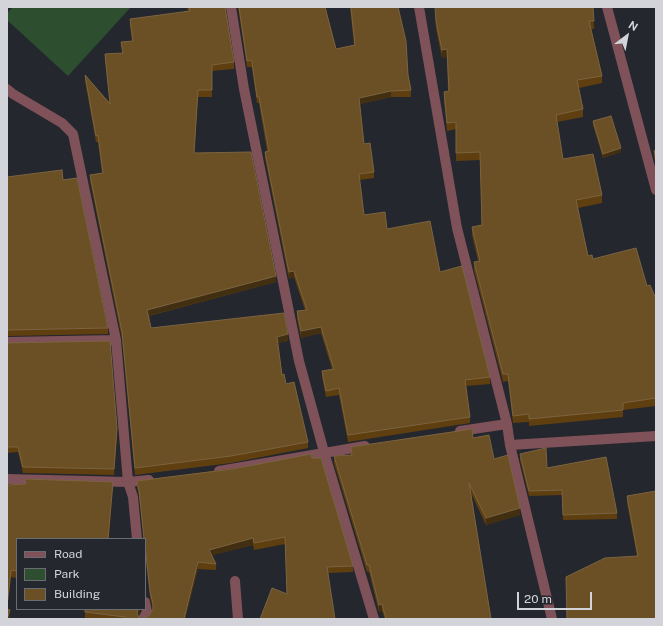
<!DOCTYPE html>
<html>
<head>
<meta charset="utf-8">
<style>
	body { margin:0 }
	#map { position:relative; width:663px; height:626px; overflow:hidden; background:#24272e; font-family:"Public Sans",sans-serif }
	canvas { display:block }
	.frame { position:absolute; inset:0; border:8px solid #d2d4d9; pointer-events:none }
	.legend { position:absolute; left:16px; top:538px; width:130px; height:72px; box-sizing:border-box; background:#24272e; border:1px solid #6a6c72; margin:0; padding:5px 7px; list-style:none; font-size:12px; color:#d2d4d9 }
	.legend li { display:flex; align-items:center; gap:8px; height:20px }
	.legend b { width:20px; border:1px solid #6a6c72 }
	.north { position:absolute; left:607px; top:16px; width:40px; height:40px; -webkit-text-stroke:3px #24272e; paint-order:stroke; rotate:32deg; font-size:11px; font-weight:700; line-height:16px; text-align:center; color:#d2d4d9 }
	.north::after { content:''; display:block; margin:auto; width:14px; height:18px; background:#d2d4d9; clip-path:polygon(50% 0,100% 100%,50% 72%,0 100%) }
	.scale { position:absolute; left:517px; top:592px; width:75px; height:18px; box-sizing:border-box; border:2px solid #d2d4d9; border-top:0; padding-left:5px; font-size:12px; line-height:14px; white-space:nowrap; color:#d2d4d9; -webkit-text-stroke:3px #24272e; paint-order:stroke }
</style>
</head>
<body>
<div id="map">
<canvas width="663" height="626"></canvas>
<div class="frame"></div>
<ul class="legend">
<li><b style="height:5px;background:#7f5158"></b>Road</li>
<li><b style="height:11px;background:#2d4f2f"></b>Park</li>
<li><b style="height:11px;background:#6b4f25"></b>Building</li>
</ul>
<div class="north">N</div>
<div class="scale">20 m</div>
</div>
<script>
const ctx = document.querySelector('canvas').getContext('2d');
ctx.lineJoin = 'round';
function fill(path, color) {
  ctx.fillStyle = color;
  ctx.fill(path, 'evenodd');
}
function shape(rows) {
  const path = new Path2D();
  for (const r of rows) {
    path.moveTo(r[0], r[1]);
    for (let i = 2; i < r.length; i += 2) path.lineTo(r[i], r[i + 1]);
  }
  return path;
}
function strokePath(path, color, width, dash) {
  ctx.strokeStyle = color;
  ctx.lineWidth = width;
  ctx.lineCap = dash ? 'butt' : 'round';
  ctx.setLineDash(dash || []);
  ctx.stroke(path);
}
fill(shape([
	[13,7,131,7,68,76,7,20,7,13]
]), '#2d4f2f');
strokePath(shape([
	[231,7,244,89,299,361,324,452,374,619],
	[419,7,457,228,507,424,510,445,552,619],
	[607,7,656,190],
	[7,89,13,94,62,123,73,134,116,340,128,482,133,497,137,539],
	[7,342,116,340],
	[460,431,507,424],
	[510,445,656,436],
	[219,471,365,446],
	[7,479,128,482,149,480],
	[235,581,238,619],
	[143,619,147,612,145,602]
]), '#7f5158', 10);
fill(shape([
	[187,7,225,7,234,62,234,69,212,71,212,97,198,97,194,153,276,282,149,316,151,328,288,341,277,343,282,375,308,442,308,448,231,463,135,475,122,339,90,181,90,175,102,173,98,142,96,142,85,81,85,75,110,103,105,60,105,54,122,53,121,42,132,41,130,25,130,19,188,12],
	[238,7,325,7,336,49,354,45,350,7,398,7,408,75,411,90,411,97,391,97,360,104,364,144,374,172,374,178,359,180,364,215,387,229,440,272,490,377,490,384,466,386,470,417,470,423,348,442,339,395,326,397,322,377,322,371,332,369,321,333,301,338,297,318,297,311,305,310,294,277,289,279,265,158,265,152,267,151,259,103,257,103,252,68,251,67,247,67],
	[435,7,593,7,594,29,591,29,602,76,602,83,579,88,583,109,583,117,557,122,563,159,602,195,602,203,578,208,588,256,647,286,656,299,656,406,623,410,623,417,529,426,529,422,513,423,508,381,503,382,474,270,474,262,478,261,472,235,472,227,482,225,480,160,456,161,456,129,447,131,444,100,444,92,448,91,447,57,442,58,436,29],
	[593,121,621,152,603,158,593,125],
	[656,150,656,165,654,157,654,151],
	[7,177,63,180,108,328,108,334,7,336],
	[7,343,117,434,114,475,23,473,18,452,7,453],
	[473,438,494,459,520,515,486,525,471,493,491,619,385,619,382,611,379,612,369,572,367,572,334,463,334,456,351,455,351,447],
	[520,454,617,513,617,519,563,520,562,495,529,496,520,460],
	[312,458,353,566,353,572,328,573,287,594,285,544,254,550,253,545,212,555,216,564,216,570,198,569,185,619,89,619,85,618,85,612,140,609,140,611,138,616,139,618,143,619,149,616,153,609,150,597,145,552,145,539,144,539,139,496,137,487,137,481],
	[25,479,113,488,17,539,17,578,11,577,7,609,10,617,9,619,7,619,7,485,25,484],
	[627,496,656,619,567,619,566,577,637,556,627,503]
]), '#5f3f0f');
fill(shape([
	[447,49,447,57,442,58,442,50],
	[198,90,198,97,194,160,194,153],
	[391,91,391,97,359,104,359,98],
	[621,148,621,152,603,158,603,154],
	[294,271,294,277,289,279,289,272],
	[276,276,276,282,147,316,147,310],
	[321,327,321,333,301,338,301,331],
	[288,334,288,341,277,343,277,337],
	[117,428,117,434,114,475,114,469],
	[113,482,113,488,109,539,108,539],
	[520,508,520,515,486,525,486,518],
	[253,538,253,545,209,556,209,550],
	[198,562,198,569,185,619,184,619],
	[11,570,11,577,7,612,7,606],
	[382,604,382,611,379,612,379,605],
	[138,609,140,609,140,611,137,619,137,613],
	[10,610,9,619,7,619]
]), '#422f12');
const building = shape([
	[189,7,225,7,234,62,212,65,212,90,198,90,194,153,251,152,276,276,147,310,151,328,284,313,288,334,277,337,282,375,284,374,286,384,294,382,308,442,231,456,135,468,122,332,90,175,103,173,98,135,96,136,85,75,110,104,105,54,123,53,121,42,133,41,130,19,190,11,189,7],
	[239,7,325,7,336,49,355,45,351,7,398,7,406,41,408,75,411,90,391,91,359,98,364,144,370,143,374,172,359,174,364,215,385,212,387,229,430,221,440,272,462,266,490,377,465,380,470,417,348,435,339,388,326,391,322,371,334,369,321,327,301,331,297,311,307,310,294,271,289,272,265,152,269,151,259,97,257,97,252,62,251,60,247,61,239,7],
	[435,7,593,7,594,21,589,21,602,76,577,80,583,109,556,115,563,159,593,154,602,195,576,200,588,256,592,255,593,259,636,248,647,286,650,285,656,299,656,398,623,403,623,410,529,419,529,414,513,416,508,374,503,374,474,262,480,261,472,227,482,225,480,152,456,153,456,122,447,123,444,92,449,91,447,49,442,50,436,21,435,7],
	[611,116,621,148,603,154,593,121,611,116],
	[656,150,656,158,654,151,656,150],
	[62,170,63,180,77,178,108,328,7,330,7,177,62,170],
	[110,341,117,428,114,469,23,467,18,447,7,447,7,343,110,341],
	[472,429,473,438,489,435,494,459,508,455,520,508,486,518,469,483,491,619,386,619,382,604,379,605,369,565,367,565,334,456,352,455,351,447,472,429],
	[546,448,547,468,606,457,617,513,563,515,562,490,529,491,520,454,546,448],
	[311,454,312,458,321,458,353,566,327,567,335,619,260,619,272,588,287,594,285,537,254,543,253,538,209,550,216,564,198,562,184,619,124,619,125,617,85,612,85,609,138,609,137,613,139,618,143,619,149,616,153,609,153,604,150,591,145,545,145,539,144,539,139,490,137,481,233,469,311,454],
	[25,479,113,482,108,539,17,539,17,571,11,570,7,606,7,485,26,484,25,479],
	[656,491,656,619,567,619,566,577,605,558,638,556,627,496,656,491],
	[7,609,10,610,7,619,7,609]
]);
fill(building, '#6b4f25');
strokePath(building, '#7b6441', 1);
</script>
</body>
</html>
